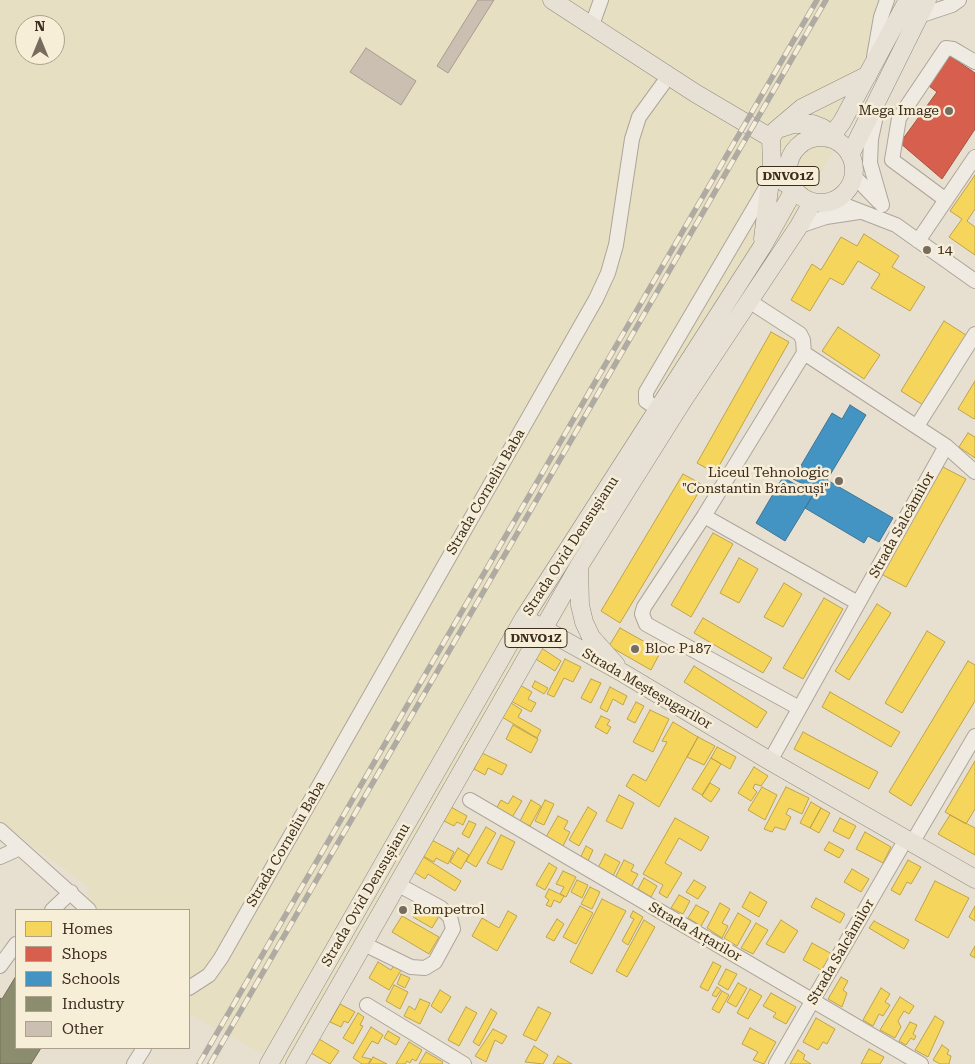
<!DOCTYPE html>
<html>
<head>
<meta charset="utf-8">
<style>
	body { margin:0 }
	#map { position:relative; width:975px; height:1064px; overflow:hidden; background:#e7e0d1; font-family:"Roboto Serif",serif }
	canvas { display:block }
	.legend { position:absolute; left:15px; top:909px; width:175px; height:140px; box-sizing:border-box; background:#f7eed8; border:1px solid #ada18e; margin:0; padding:6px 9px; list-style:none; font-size:15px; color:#3d2e20 }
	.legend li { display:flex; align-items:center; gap:10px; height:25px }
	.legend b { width:25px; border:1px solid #ada18e }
	.north { position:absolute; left:15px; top:15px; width:50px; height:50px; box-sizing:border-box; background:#f7eed8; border:1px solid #ada18e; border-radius:50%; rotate:0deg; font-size:14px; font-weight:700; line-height:20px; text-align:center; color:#3d2e20 }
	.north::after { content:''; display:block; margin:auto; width:18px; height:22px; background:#786c5e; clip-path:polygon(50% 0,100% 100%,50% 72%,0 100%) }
</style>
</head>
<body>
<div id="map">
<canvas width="975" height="1064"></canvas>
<ul class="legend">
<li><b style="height:14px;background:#f6d55c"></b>Homes</li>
<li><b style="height:14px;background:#d6604d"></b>Shops</li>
<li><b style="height:14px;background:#4393c3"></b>Schools</li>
<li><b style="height:14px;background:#8c8c6e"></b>Industry</li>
<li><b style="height:14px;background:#cbbfb2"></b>Other</li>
</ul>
<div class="north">N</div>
</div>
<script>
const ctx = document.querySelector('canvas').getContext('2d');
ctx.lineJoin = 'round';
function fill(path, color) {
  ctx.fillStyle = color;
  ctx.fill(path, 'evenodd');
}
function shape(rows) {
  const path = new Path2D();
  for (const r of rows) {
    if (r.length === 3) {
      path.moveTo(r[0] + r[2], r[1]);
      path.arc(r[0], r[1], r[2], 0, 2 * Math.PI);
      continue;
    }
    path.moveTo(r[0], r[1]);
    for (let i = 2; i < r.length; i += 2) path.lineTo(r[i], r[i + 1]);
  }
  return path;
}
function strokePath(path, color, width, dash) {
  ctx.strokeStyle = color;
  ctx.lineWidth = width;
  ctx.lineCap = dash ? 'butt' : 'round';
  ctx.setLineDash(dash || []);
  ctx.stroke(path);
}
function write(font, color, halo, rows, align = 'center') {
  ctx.font = font + ' "Roboto Serif",serif';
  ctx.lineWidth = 5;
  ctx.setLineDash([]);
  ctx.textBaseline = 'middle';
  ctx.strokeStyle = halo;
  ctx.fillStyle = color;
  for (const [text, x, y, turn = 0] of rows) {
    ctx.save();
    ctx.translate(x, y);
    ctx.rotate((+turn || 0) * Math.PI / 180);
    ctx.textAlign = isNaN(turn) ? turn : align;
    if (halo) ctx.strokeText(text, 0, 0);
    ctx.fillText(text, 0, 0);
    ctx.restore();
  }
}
fill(shape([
	[0,0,921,0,551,637,498,714,302,1064,281,1064,189,1014,189,910,80,910,90,888,0,822],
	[25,25,55,25,55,55,25,55]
]), '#e6dfc2');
const homes = shape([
	[975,175,975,209,967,221,975,227,975,255,949,237,962,219,950,211,975,175],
	[864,234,899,256,892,267,925,287,910,311,871,288,880,274,858,261,843,285,830,278,810,311,791,300,812,264,821,270,841,237,857,246,864,234],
	[944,321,966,335,923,405,901,391,944,321],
	[838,327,880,355,864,379,822,351,838,327],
	[771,332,789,342,715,473,697,463,771,332],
	[975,381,975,418,974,419,958,409,975,381],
	[968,433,975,437,975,458,959,447,968,433],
	[941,466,966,479,906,587,881,574,941,466],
	[683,474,703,485,620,623,601,611,683,474],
	[713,533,733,544,691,617,671,605,713,533],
	[739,558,758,569,739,603,720,593,739,558],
	[784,583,802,594,783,627,764,617,784,583],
	[824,598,843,609,803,679,783,668,824,598],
	[877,604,891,613,849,680,835,671,877,604],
	[703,618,772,658,763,673,694,633,703,618],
	[620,628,661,651,651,670,609,646,620,628],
	[927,631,945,642,902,713,885,703,927,631],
	[540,647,561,661,555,671,534,658,540,647],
	[565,659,581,667,573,682,564,678,554,697,547,694,565,659],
	[968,661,975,665,975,701,911,806,889,792,968,661],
	[694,666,767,712,757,728,684,682,694,666],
	[591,679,601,683,591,703,581,698,591,679],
	[535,681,548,688,544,694,532,687,535,681],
	[518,684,532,692,528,699,536,703,531,712,509,700,518,684],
	[610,687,627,696,623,705,613,699,607,712,600,708,610,687],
	[830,692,900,732,891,747,822,707,830,692],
	[636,702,644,706,635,723,627,719,636,702],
	[511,703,522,710,518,717,541,730,537,738,502,717,511,703],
	[650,710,669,719,653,752,633,742,650,710],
	[601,716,610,720,607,725,611,727,607,734,595,727,601,716],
	[673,722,698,737,659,807,626,786,633,774,646,781,667,742,662,741,673,722],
	[513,725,538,739,531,753,506,739,513,725],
	[803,732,878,772,869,789,794,749,803,732],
	[698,737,715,746,704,765,687,757,698,737],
	[717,747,736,757,730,769,711,758,717,747],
	[482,753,507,765,502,775,488,768,485,775,474,769,482,753],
	[711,758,721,764,702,795,692,789,711,758],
	[975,761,975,809,966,824,945,812,975,761],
	[754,767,768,776,761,786,755,784,753,788,757,792,751,801,738,793,754,767],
	[710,783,720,789,711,802,702,796,710,783],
	[762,787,777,795,765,820,748,810,762,787],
	[786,787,809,798,802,814,789,808,786,814,791,817,785,830,775,827,772,832,764,829,786,787],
	[619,795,634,803,622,829,606,821,619,795],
	[513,796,522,801,511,819,495,811,501,800,508,804,513,796],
	[531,800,541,806,530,826,520,821,531,800],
	[545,800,554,804,544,825,535,821,545,800],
	[811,802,821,808,810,828,800,823,811,802],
	[451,807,467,816,463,825,457,822,454,826,444,821,451,807],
	[588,807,597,813,579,846,569,840,588,807],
	[821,808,830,813,819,833,810,828,821,808],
	[950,815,975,828,975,855,938,834,950,815],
	[558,816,568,821,564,829,570,832,563,846,546,837,558,816],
	[675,818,709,837,701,851,679,838,665,863,682,873,667,898,659,893,663,885,643,874,675,818],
	[840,818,856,826,849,839,833,831,840,818],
	[469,821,476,824,469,838,462,834,469,821],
	[486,827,496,833,476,867,466,861,486,827],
	[865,832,891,847,883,863,856,849,865,832],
	[501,835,515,842,502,870,487,863,501,835],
	[430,839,454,852,448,864,436,858,434,862,421,855,430,839],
	[829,842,844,850,839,858,824,850,829,842],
	[586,846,593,850,588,861,580,858,586,846],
	[458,848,469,855,461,869,450,862,458,848],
	[605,854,620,862,613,876,598,868,605,854],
	[422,856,461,881,455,891,428,874,425,879,412,871,422,856],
	[624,860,634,865,631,871,638,874,631,887,615,878,624,860],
	[908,860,921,867,911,884,907,882,900,895,891,890,908,860],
	[549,863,557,868,545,890,536,885,549,863],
	[852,869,869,879,861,892,844,882,852,869],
	[563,871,576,877,566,897,560,894,564,887,556,884,563,871],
	[644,878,657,886,651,897,638,889,644,878],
	[577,880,588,885,582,898,571,892,577,880],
	[694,880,706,887,698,899,686,892,694,880],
	[935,881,969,898,948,938,915,920,935,881],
	[590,887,600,892,592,909,581,904,590,887],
	[549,889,564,896,560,903,554,900,551,907,546,905,549,900,545,897,549,889],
	[750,892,767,902,759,917,742,907,750,892],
	[679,895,690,901,683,914,671,908,679,895],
	[417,896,442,911,432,928,413,917,420,905,414,901,417,896],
	[816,898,845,914,840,923,811,907,816,898],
	[602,899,626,911,592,974,570,962,602,899],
	[720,903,730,909,722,923,728,926,722,938,707,928,720,903],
	[696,905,709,912,701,926,688,918,696,905],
	[580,906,593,913,576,944,563,937,580,906],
	[975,906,975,921,969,917,975,906],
	[508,911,517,916,497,951,472,936,482,918,499,928,508,911],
	[633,911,643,917,628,945,622,941,634,919,630,917,633,911],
	[738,913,751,921,737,946,724,938,738,913],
	[402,916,439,937,429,954,392,932,402,916],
	[557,919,564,924,554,941,546,937,557,919],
	[644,920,655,927,627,977,616,971,644,920],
	[781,920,798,931,784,953,766,944,781,920],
	[874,921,909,940,904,949,869,928,874,921],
	[756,923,768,930,753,954,741,948,756,923],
	[812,943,832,954,823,971,803,960,812,943],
	[975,946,975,958,970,955,975,946],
	[378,962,391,970,396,962,403,967,389,990,369,978,378,962],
	[713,962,721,966,708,991,700,987,713,962],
	[726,969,737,974,728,990,718,984,726,969],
	[401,974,410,978,405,988,397,984,401,974],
	[841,977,848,981,843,990,847,993,842,1007,828,999,841,977],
	[738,983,747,988,736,1007,727,1002,738,983],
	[394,985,408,992,400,1009,386,1001,394,985],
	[717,987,721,990,716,997,712,995,717,987],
	[881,988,890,994,885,1002,890,1005,883,1016,879,1014,873,1026,863,1020,881,988],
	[750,989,762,996,748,1019,737,1013,750,989],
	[440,990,451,997,441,1013,431,1006,440,990],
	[722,991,729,995,719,1013,712,1009,722,991],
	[771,993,796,1007,786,1024,773,1017,776,1013,763,1006,771,993],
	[900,997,914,1006,909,1014,904,1011,898,1021,901,1027,895,1038,880,1030,900,997],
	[420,999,430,1003,420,1024,404,1016,409,1006,415,1010,420,999],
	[340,1004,355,1012,348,1023,344,1021,341,1027,330,1022,340,1004],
	[466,1007,477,1013,459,1046,448,1040,466,1007],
	[538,1007,551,1013,536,1041,523,1035,538,1007],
	[491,1009,497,1013,479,1046,473,1042,491,1009],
	[358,1013,364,1017,360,1025,363,1026,353,1044,343,1038,358,1013],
	[935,1016,944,1022,928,1057,915,1050,935,1016],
	[816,1018,835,1029,827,1044,823,1042,818,1050,803,1042,816,1018],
	[910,1022,917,1025,913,1034,916,1036,914,1040,911,1038,906,1045,899,1041,910,1022],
	[371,1027,383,1035,378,1044,372,1041,362,1057,371,1059,368,1064,362,1064,353,1058,371,1027],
	[750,1028,776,1042,764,1064,753,1060,758,1052,742,1044,750,1028],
	[493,1029,507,1036,502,1044,495,1040,486,1062,475,1056,493,1029],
	[388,1031,400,1038,396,1045,384,1038,388,1031],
	[319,1039,339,1051,330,1064,311,1053,319,1039],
	[409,1042,422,1050,416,1061,412,1059,410,1063,407,1061,405,1064,396,1064,409,1042],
	[942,1045,949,1050,947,1054,951,1056,949,1064,940,1064,933,1060,942,1045],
	[534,1046,548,1055,543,1064,525,1062,534,1046],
	[869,1049,884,1057,880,1064,861,1064,869,1049],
	[798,1050,805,1055,803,1059,811,1064,790,1064,798,1050],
	[426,1052,443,1062,442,1064,419,1064,426,1052],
	[558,1056,572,1064,553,1064,558,1056],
	[373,1057,387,1064,369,1064,373,1057]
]);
fill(homes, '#f6d55c');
strokePath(homes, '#bea34a', 1);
const shops = shape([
	[950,56,975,73,975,129,942,179,900,143,937,92,929,86,950,56]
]);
fill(shops, '#d6604d');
strokePath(shops, '#a85140', 1);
const schools = shape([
	[850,405,866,415,827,480,893,518,879,542,868,536,864,543,805,508,813,495,801,488,803,484,793,479,832,413,842,419,850,405],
	[783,477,813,495,785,541,756,523,783,477]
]);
fill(schools, '#4393c3');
strokePath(schools, '#417592', 1);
const industry = shape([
	[16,976,16,1048,41,1048,31,1064,0,1064,0,998,2,999,16,976]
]);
fill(industry, '#8c8c6e');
strokePath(industry, '#747057', 1);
const building = shape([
	[478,0,494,0,448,73,437,66,478,0],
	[366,48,416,81,401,105,350,72,366,48]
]);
fill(building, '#cbbfb2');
strokePath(building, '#a89c90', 1);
const minor = shape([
	[919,16,952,5,959,0],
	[592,25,601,0],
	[874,57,881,17,887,0],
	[877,111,871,139,870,163,882,205],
	[854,176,879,202],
	[946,200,892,160,899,118,946,48,953,49,975,62],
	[834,201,896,225,975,281],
	[799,226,826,217,859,212],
	[918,241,975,157],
	[749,301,800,334,803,340,804,353,704,516,644,607,642,614,646,624,799,708],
	[804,353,946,446,975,472],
	[658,409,646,401,646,392,767,186],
	[917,426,975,334],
	[704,516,858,603],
	[770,761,946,446],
	[470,800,921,1064],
	[0,830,89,910],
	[912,843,975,736],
	[0,857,20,848],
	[52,910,71,892],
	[364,944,411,967,425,968,435,962,453,929,450,917,441,908,397,884],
	[0,966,16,944],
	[189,988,209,975,221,958,596,299,608,273,616,245,632,139,639,117,668,77],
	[367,1005,464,1064],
	[134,1064,144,1048],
	[776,1064,906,839]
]);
const major = shape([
	[552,0,695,93,771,138],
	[781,128,793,124,813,124,823,128,828,138],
	[821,170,33],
	[830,138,842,122,908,0],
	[850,155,927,0],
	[791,187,781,180,772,164,771,138,776,130,802,108,868,75],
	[763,239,772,164],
	[579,566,580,605,584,622,591,637,616,665],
	[533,623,623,673,770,761,975,879],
	[269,1064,524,618,762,247,794,190],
	[295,1064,579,566,682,402,799,226,812,203]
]);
strokePath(minor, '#ada599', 16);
strokePath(major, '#928b80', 19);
strokePath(minor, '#efebe3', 14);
strokePath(major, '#e6e1d4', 18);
const rail = shape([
	[199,1064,817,0],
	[210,1064,826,0]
]);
strokePath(rail, '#afaaa2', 5.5);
strokePath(rail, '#f7eed8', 4, [11]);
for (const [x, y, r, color] of [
	[949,111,5,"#786c5e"],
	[927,250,5,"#786c5e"],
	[839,481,5,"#786c5e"],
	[635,649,5,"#786c5e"],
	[403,910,5,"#786c5e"]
]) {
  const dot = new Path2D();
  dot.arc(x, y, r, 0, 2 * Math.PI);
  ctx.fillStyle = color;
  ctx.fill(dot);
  strokePath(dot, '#f7eed8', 2);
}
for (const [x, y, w] of [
	[788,176,62],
	[536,638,62]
]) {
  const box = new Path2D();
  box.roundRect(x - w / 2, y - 9.5, w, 19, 4);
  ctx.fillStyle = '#f7eed8';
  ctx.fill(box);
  strokePath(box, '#3d2e20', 1);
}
write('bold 12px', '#3d2e20', null, [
	["DNVO1Z",788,176],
	["DNVO1Z",536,638]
]);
write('14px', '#3d2e20', '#f7eed8', [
	["Mega Image",939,111,"right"],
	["14",937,250],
	["Liceul Tehnologic",829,473,"right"],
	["\"Constantin Brâncuși\"",829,489,"right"],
	["Bloc P187",645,649],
	["Rompetrol",413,910]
], 'left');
write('14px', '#3d2e20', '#f7eed8', [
	["Strada Corneliu Baba",486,492,-60],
	["Strada Salcâmilor",902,525,-61],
	["Strada Ovid Densușianu",571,546,-57],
	["Strada Meșteșugarilor",647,689,30],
	["Strada Corneliu Baba",286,844,-60],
	["Strada Ovid Densușianu",366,895,-60],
	["Strada Arțarilor",695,932,30],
	["Strada Salcâmilor",841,952,-60]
]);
</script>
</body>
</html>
